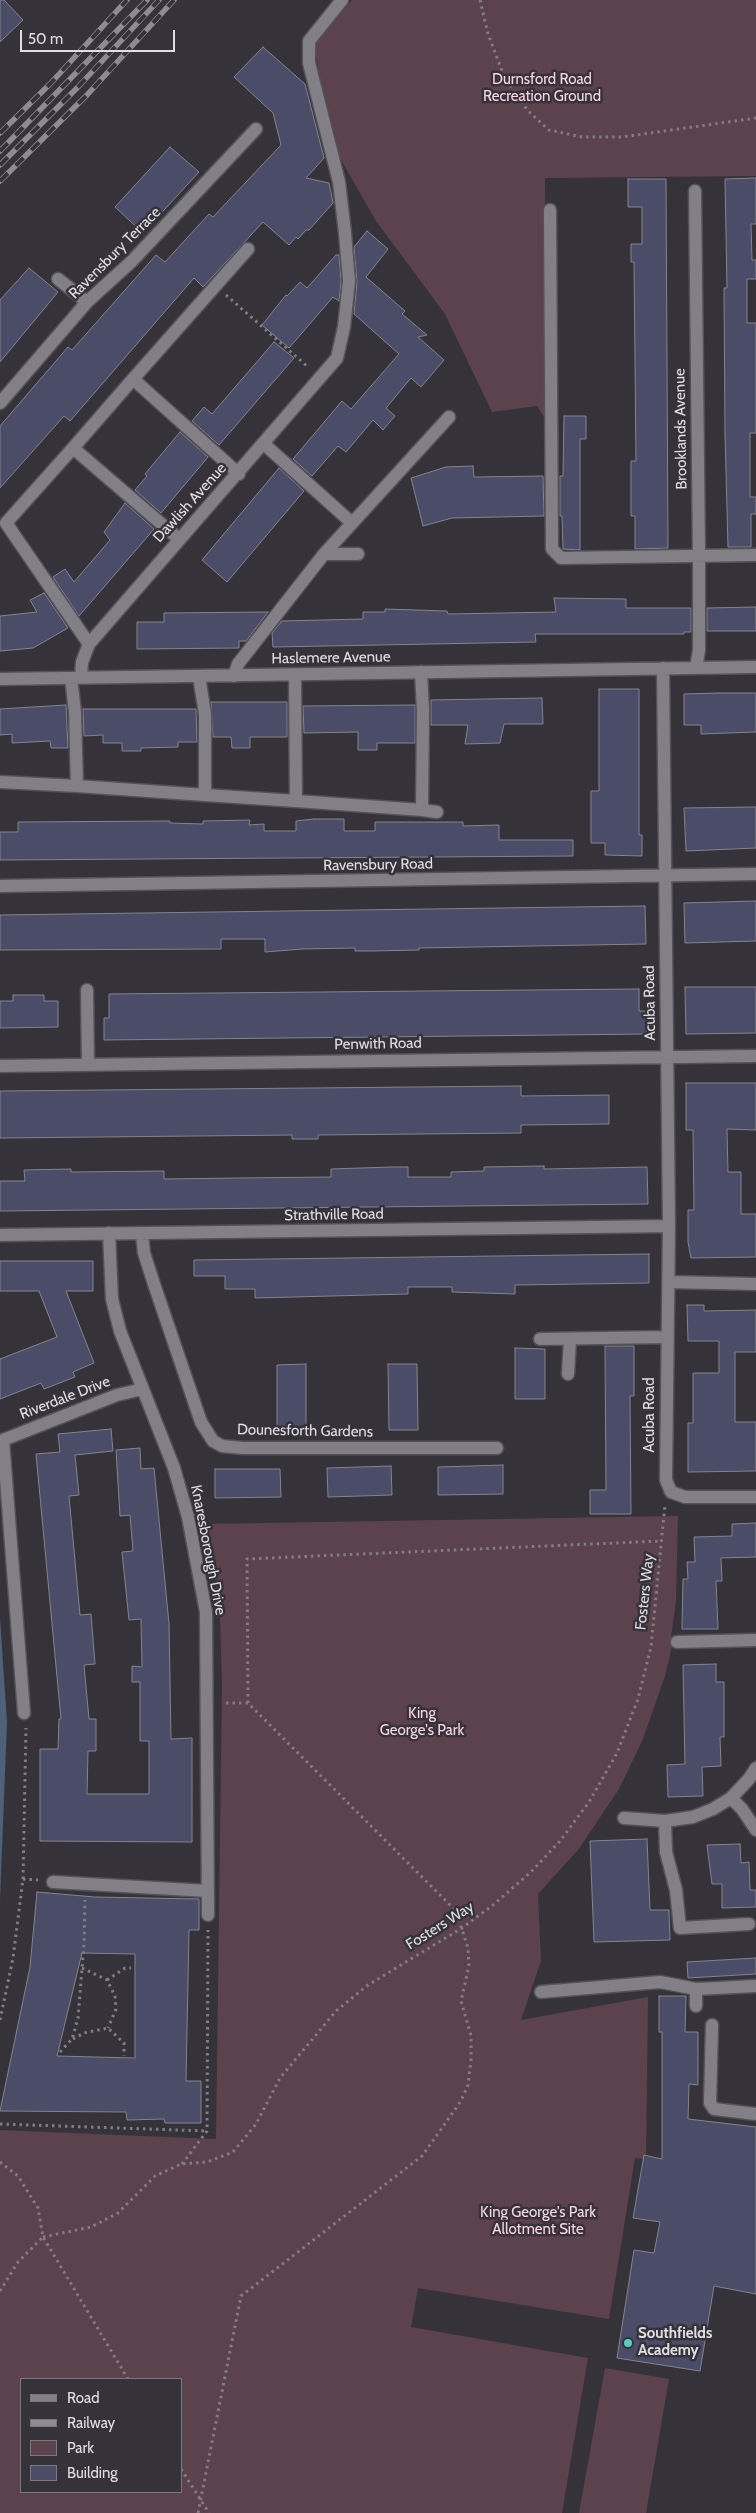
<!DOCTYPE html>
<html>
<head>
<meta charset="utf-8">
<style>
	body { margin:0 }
	#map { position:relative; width:756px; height:2513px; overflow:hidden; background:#36323a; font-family:Cabin,sans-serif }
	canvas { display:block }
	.legend { position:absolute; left:20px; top:2378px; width:162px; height:115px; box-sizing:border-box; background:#36323a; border:1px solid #7a777e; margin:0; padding:6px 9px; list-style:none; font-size:15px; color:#e0dee3 }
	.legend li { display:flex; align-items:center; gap:10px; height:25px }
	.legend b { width:25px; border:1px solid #7a777e }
	.scale { position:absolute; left:20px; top:30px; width:155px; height:22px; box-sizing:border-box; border:2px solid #e0dee3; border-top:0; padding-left:6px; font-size:15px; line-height:18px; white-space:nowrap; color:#e0dee3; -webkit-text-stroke:4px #36323a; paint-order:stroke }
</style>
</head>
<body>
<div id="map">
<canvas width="756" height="2513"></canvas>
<ul class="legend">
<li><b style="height:6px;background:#837f87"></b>Road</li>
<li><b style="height:6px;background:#8e8b91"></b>Railway</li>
<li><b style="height:14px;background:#5c424c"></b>Park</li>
<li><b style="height:14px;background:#4b4c68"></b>Building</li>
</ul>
<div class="scale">50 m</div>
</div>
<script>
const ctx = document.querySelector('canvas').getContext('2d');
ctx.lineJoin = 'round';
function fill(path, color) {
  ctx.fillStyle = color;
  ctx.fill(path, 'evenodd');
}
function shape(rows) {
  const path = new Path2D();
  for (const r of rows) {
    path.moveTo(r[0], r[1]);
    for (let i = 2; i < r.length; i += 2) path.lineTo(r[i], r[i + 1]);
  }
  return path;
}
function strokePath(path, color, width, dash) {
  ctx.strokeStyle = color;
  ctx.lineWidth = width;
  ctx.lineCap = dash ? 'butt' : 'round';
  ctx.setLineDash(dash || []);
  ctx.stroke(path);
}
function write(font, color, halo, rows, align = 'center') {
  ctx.font = font + ' Cabin,sans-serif';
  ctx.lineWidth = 5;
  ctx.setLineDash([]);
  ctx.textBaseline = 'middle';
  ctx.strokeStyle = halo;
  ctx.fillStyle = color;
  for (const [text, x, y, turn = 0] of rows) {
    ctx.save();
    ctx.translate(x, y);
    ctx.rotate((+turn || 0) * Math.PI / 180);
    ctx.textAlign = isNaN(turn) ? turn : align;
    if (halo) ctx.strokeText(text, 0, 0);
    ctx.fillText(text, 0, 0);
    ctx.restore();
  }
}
fill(shape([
	[352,0,756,0,756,176,545,178,546,420,537,406,492,412,445,314,376,221,340,158,321,93,315,44],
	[678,1516,676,1601,671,1637,674,1637,665,1676,643,1739,619,1789,578,1850,538,1894,541,1961,521,2020,648,1997,646,2154,644,2159,635,2158,609,2319,418,2288,411,2327,588,2358,562,2513,0,2513,0,2130,216,2139,222,1686,220,1618,215,1580,202,1528,206,1524],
	[21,2379,181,2379,181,2492,21,2492],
	[605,2368,669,2379,646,2513,579,2513]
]), '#5c424c');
fill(shape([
	[0,1618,7,1722,0,1900]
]), '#4f6079');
const building = shape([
	[0,0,4,0,23,20,0,42,0,0],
	[263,47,305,84,324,158,306,178,329,183,333,203,309,230,306,230,298,239,296,237,289,245,263,222,203,287,194,278,70,421,64,416,0,488,0,426,68,347,72,350,156,255,165,262,209,214,213,217,281,145,273,113,234,77,263,47],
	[170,147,199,172,143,233,115,207,170,147],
	[756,178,756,224,751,224,752,260,756,260,756,279,747,279,747,323,756,323,756,433,750,433,750,497,756,497,756,514,751,514,751,547,728,547,725,434,724,288,727,288,725,179,756,178],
	[628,179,666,179,668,548,635,549,635,516,631,516,631,461,636,461,634,262,631,262,631,244,642,244,642,207,628,207,628,179],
	[367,231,388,249,366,277,405,311,402,314,427,335,418,337,444,360,421,387,411,378,386,408,395,416,383,430,373,420,346,452,338,446,312,476,293,459,342,401,351,409,399,354,354,314,357,282,354,247,367,231],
	[336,255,339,255,341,281,339,301,333,297,289,348,262,325,286,295,287,296,300,282,307,288,336,255],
	[29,268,58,292,0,362,0,300,29,268],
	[274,342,294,358,219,445,192,421,204,407,212,414,274,342],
	[564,416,586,416,586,439,580,439,580,550,563,549,562,516,560,516,560,476,563,476,564,416],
	[180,432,208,457,161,513,135,490,147,476,145,474,180,432],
	[473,466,474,477,543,476,544,516,452,518,423,526,411,478,446,467,473,466],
	[279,468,304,491,227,582,202,560,279,468],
	[125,503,154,529,79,616,53,577,65,569,74,582,110,540,104,532,125,503],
	[44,593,68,628,33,648,0,651,0,616,37,612,30,600,44,593],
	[554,598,626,599,626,608,691,608,691,632,684,632,684,634,535,634,536,642,273,647,272,633,282,621,363,619,363,612,385,612,385,609,447,611,448,614,556,612,554,598],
	[756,607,756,631,707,631,707,608,756,607],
	[268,612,246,641,239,641,239,648,137,649,137,622,164,622,164,613,268,612],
	[599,689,639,689,639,835,642,835,642,856,605,855,605,843,591,843,591,791,599,791,599,689],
	[718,693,756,693,756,732,701,734,701,725,684,725,684,694,718,693],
	[542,698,543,724,504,724,500,743,465,744,468,725,431,725,431,700,542,698],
	[211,702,287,702,287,737,250,737,250,748,232,748,231,737,213,737,211,702],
	[66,705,68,748,51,748,50,741,12,743,12,734,0,735,0,709,66,705],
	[415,705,415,743,377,743,377,750,358,750,358,732,304,733,303,706,415,705],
	[83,709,196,709,197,742,178,742,178,747,141,748,141,751,122,751,122,743,103,743,103,735,84,736,83,709],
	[756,807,756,848,686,851,684,808,756,807],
	[314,819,344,819,344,831,375,831,375,822,463,822,463,826,499,825,499,840,573,840,573,856,0,860,0,832,18,832,18,822,170,821,170,823,203,824,203,821,250,820,249,825,264,824,264,831,296,831,296,821,314,819],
	[756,901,756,941,685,943,684,903,756,901],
	[645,906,646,944,419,948,419,950,373,951,355,951,355,948,302,949,265,952,265,939,221,939,221,949,0,950,0,915,645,906],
	[685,987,756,987,756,1033,686,1034,685,987],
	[639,989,639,1011,646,1011,647,1034,104,1040,104,1018,109,1018,109,994,639,989],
	[13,995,44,995,44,1001,58,1001,58,1027,0,1028,0,1001,13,1001,13,995],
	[686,1083,756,1083,756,1130,727,1129,728,1172,741,1172,741,1214,756,1214,756,1257,691,1258,688,1242,688,1210,694,1210,693,1130,686,1130,686,1083],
	[521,1086,521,1096,609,1095,609,1124,521,1125,521,1133,318,1135,318,1139,292,1139,292,1135,0,1138,0,1091,521,1086],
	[544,1166,544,1169,647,1167,648,1204,0,1211,0,1181,25,1181,24,1170,71,1169,71,1172,164,1171,164,1179,238,1178,331,1177,331,1169,391,1167,408,1167,408,1177,451,1177,451,1172,484,1171,484,1167,544,1166],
	[649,1254,649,1283,515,1285,515,1294,452,1292,452,1287,408,1287,408,1294,255,1298,255,1289,225,1289,225,1276,194,1276,194,1260,649,1254],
	[0,1261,93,1261,93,1291,66,1291,94,1363,73,1372,75,1377,44,1389,41,1383,0,1399,0,1359,57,1337,39,1291,0,1291,0,1261],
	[687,1305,704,1305,704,1311,756,1310,756,1352,735,1352,735,1422,756,1422,756,1471,688,1472,688,1423,693,1423,693,1373,719,1373,719,1341,688,1341,687,1305],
	[605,1346,634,1346,634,1396,630,1396,631,1514,590,1514,590,1490,606,1490,605,1346],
	[515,1348,545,1349,545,1399,515,1399,515,1348],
	[306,1364,306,1431,277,1431,277,1365,306,1364],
	[388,1364,417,1364,418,1430,389,1430,388,1364],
	[111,1429,113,1451,75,1455,79,1495,69,1496,80,1615,91,1614,95,1664,84,1665,89,1719,96,1719,96,1751,88,1751,87,1794,149,1794,149,1741,140,1741,140,1682,132,1682,132,1666,142,1667,141,1619,129,1620,122,1552,133,1551,130,1515,120,1516,116,1450,140,1448,141,1469,154,1468,169,1624,171,1739,192,1738,192,1842,40,1841,40,1749,58,1749,59,1719,61,1719,36,1454,60,1452,58,1434,111,1429],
	[503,1465,503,1494,438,1495,438,1467,503,1465],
	[391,1466,392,1495,328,1497,327,1468,391,1466],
	[215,1469,280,1469,281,1497,215,1498,215,1469],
	[756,1523,756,1557,721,1558,722,1581,716,1581,718,1629,682,1629,683,1579,688,1579,687,1562,695,1562,694,1537,732,1536,732,1524,756,1523],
	[716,1664,716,1682,724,1682,724,1737,720,1737,721,1766,702,1767,703,1796,668,1797,667,1765,685,1764,683,1665,716,1664],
	[647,1839,650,1910,669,1910,670,1940,594,1942,590,1841,647,1839],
	[740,1844,741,1863,749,1862,750,1890,756,1890,756,1907,722,1908,722,1884,712,1884,707,1845,740,1844],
	[37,1892,95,1897,199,1899,199,1930,189,1930,186,2081,201,2081,201,2123,165,2123,164,2119,127,2120,126,2112,0,2111,30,1967,37,1892],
	[82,1953,135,1954,135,2058,57,2056,82,1953],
	[756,1958,756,1974,688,1978,687,1962,756,1958],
	[659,1996,686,1996,685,2032,698,2032,698,2085,689,2084,688,2119,756,2127,756,2294,714,2286,700,2371,617,2358,634,2250,654,2253,660,2222,633,2218,644,2155,662,2159,662,2032,659,2032,659,1996]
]);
fill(building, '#4b4c68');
strokePath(building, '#83848d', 1);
const minor = shape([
	[695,191,699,556,699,650,696,668],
	[550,210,552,549,561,558,756,555],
	[58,279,87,302],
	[133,379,73,448,179,539],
	[0,403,87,302,132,261,256,129],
	[264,444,352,523],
	[73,448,6,523,89,644],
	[239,474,133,379,248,249],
	[324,554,449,417],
	[663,668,669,1226,666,1480,671,1492,685,1497,756,1497],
	[234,676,238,664,324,554,358,554],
	[81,677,82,662,89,644,337,358,344,327,349,281,345,233,339,182,309,63,309,41,342,0],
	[0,679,756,667],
	[0,782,77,786,75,712,71,678],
	[77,786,205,795,205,714,199,676],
	[205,795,296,801,295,675],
	[296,801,422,810,423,710,421,672],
	[422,810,437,812],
	[0,886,756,874],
	[87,990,88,1065],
	[0,1066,756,1056],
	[109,1233,112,1299,120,1331,174,1468,188,1517,206,1612,208,1915],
	[142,1234,144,1253,154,1284,201,1422,213,1441,222,1446,243,1448,497,1448],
	[0,1235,669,1226],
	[669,1282,756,1284],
	[540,1339,666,1337],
	[568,1374,570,1339],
	[677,1642,756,1640],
	[24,1713,3,1440,117,1395,143,1389],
	[756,1768,749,1779,731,1798,742,1809,756,1830],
	[624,1818,665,1821,693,1817,713,1809,731,1798],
	[665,1821,666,1852,676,1890,680,1928,749,1924],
	[53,1882,208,1891],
	[541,1992,660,1982,696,1989],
	[696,2006,696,1989,756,1986],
	[712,2025,710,2103,714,2109,756,2114]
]);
strokePath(minor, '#545157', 15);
strokePath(shape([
	[480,0,488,34,504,76,528,111,549,130,582,137,622,137,756,118],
	[226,295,308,367],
	[248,1703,247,1559,661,1541],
	[23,1879,38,1880],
	[82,1968,107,1980,115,1996,116,2009,108,2028],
	[107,1980,125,1968,131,1968],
	[0,2020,13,1958,23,1879,26,1728],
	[73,2039,84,2033,108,2028,124,2043,124,2056],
	[60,2052,72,2039,78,2018,84,1944,85,1900],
	[0,2124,207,2131],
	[0,2162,18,2176,38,2208,43,2237,128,2379],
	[182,2164,207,2131,208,1930],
	[43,2237,91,2227,118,2213,155,2176,181,2164,207,2162,233,2152,256,2124,280,2078,336,2011,368,1985,462,1928,493,1905,531,1872,560,1841,589,1802,617,1753,638,1699,651,1647,665,1505],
	[0,2291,18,2262,43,2237],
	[181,2469,209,2513],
	[198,2513,241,2296,422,2156,461,2101,468,2085,471,2060,471,2036,461,2001,469,1966,468,1948,456,1911,248,1703,223,1703]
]), '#807d83', 3, [2.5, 4]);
strokePath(minor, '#837f87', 12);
const rail = shape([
	[0,133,50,84,127,0],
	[0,151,147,0],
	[0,165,78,87,159,0],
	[0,181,87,95,174,0]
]);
strokePath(rail, '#8e8b91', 5.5);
strokePath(rail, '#36323a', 4, [11]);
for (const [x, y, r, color] of [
	[628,2343,5,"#57cec2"]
]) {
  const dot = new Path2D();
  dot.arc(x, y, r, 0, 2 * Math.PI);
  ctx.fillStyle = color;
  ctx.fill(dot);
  strokePath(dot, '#36323a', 2);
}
write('15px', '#fad4e2', '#36323a', [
	["Durnsford Road",542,80],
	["Recreation Ground",542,97],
	["King",422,1714],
	["George's Park",422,1731],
	["King George's Park",538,2213],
	["Allotment Site",538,2230]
]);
write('15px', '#e0dee3', '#36323a', [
	["Ravensbury Terrace",115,253,-45],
	["Brooklands Avenue",681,429,-91],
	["Dawlish Avenue",190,503,-48],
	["Haslemere Avenue",331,658,-1],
	["Ravensbury Road",378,865,-1],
	["Acuba Road",650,1003,-91],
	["Penwith Road",378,1044,-1],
	["Strathville Road",334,1215,-1],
	["Riverdale Drive",65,1398,-21],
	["Acuba Road",650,1415,-90],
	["Dounesforth Gardens",305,1431,1],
	["Knaresborough Drive",208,1550,79],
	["Fosters Way",645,1592,-84],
	["Fosters Way",440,1926,-32]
]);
write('bold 15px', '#e0dee3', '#36323a', [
	["Southfields",638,2334],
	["Academy",638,2351]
], 'left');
</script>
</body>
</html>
